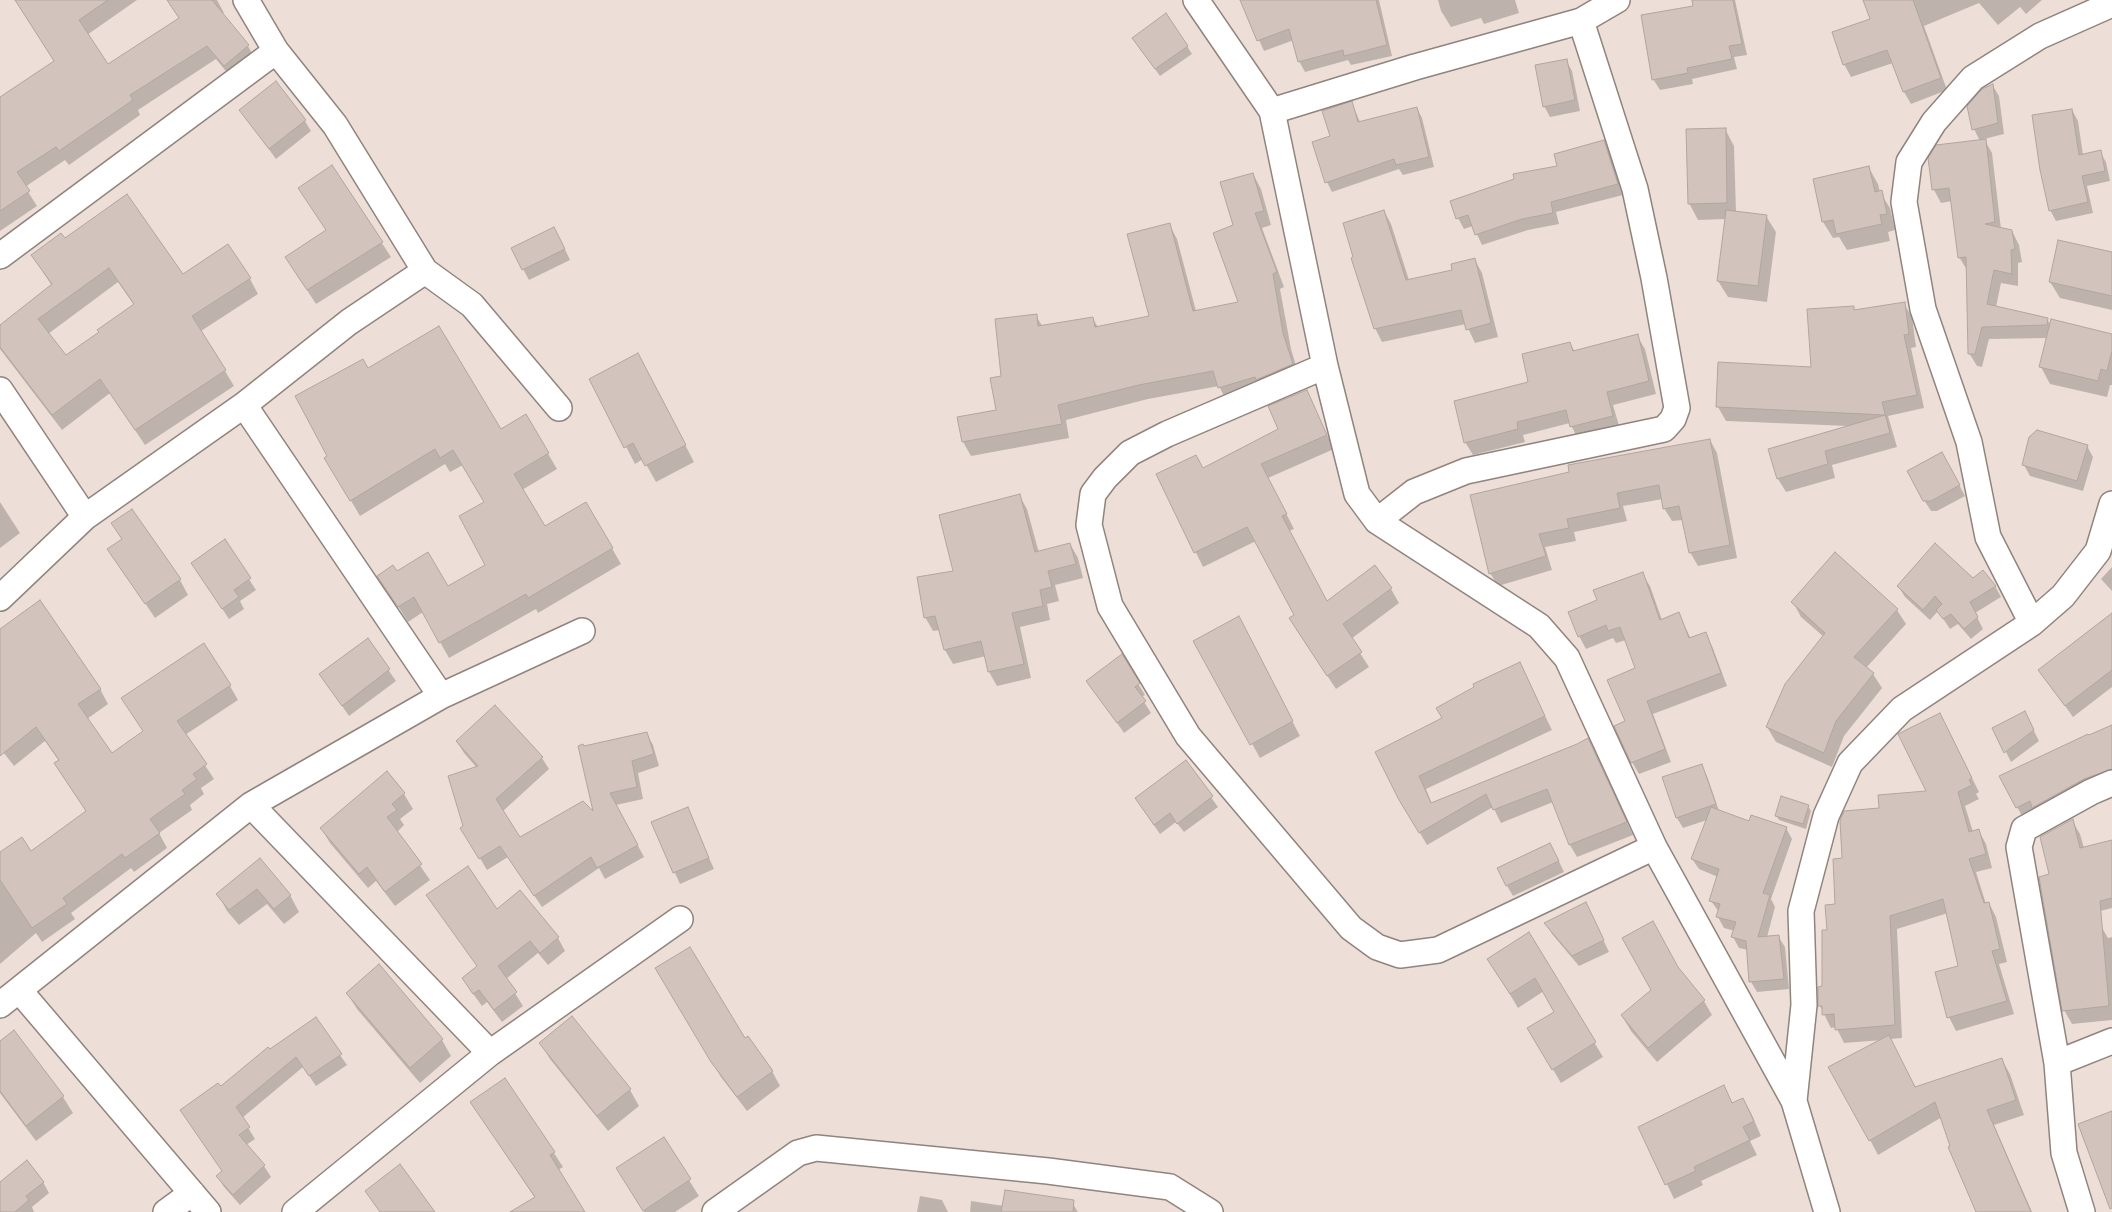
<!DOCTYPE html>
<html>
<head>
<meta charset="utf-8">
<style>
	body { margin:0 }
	canvas { display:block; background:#eddfd8 }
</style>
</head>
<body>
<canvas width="2112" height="1212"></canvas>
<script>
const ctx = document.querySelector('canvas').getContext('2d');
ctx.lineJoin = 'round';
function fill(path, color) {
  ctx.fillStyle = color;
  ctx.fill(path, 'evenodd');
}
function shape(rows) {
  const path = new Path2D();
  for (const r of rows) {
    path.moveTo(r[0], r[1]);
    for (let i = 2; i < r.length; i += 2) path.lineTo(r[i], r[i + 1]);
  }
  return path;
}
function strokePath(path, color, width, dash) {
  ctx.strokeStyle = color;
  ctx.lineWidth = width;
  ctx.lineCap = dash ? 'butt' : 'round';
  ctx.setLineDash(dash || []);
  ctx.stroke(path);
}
fill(shape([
	[16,0,137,0,87,35,108,66,180,19,167,0,217,0,224,13,222,14,248,46,256,61,233,80,216,59,138,110,140,115,69,165,65,160,25,187,37,206,0,231,0,98,78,99],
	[1241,0,1379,0,1392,56,1351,65,1348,60,1305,72,1299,61,1294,40,1264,51],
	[1438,0,1515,0,1519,13,1484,24,1481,18,1451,27,1441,11],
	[1693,0,1735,0,1747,55,1734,57,1737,69,1692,79,1693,84,1660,90,1653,79,1694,7],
	[1864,0,2042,0,2026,14,2020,7,1998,25,1979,3,1924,26,1947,90,1911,104,1904,92,1893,63,1851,77,1844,64,1872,20],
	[1138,46,1187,46,1192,54,1160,76],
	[1566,60,1572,71,1580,111,1550,117,1544,106],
	[1993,86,1999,96,2004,134,1984,139,1992,153,2001,229,2012,231,2019,245,2022,262,2018,263,2018,286,2001,283,1996,307,2047,319,2051,326,2112,335,2112,385,2110,385,2107,397,2050,384,2041,367,2048,338,1989,339,1982,367,1977,366,1969,353,1967,270,1959,257,1952,201,1941,203,1934,190,1930,158,1980,141,1974,129],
	[1352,103,1360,122,1417,108,1422,118,1434,167,1403,175,1399,169,1332,192,1327,182,1332,136],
	[2072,110,2078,121,2083,155,2100,152,2106,162,2110,181,2087,186,2093,213,2056,221,2050,210],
	[241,111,305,121,311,131,276,159],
	[1725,129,1734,146,1736,212,1766,216,1776,232,1767,302,1728,297,1718,281,1726,219,1698,220,1689,203],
	[1604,142,1610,153,1623,195,1556,212,1559,224,1528,230,1482,245,1473,226,1464,229,1458,218],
	[332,167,391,257,316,304,295,272,327,231],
	[1869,168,1878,184,1880,192,1890,208,1895,230,1888,232,1890,241,1847,250,1839,237,1833,238,1823,222],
	[1253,174,1261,189,1271,225,1262,228,1284,287,1280,289,1291,349,1300,379,1227,402,1219,386,1148,399,1066,420,1069,438,971,456,963,442,958,418,997,411,1003,377,1036,316,1043,327,1093,319,1098,327,1151,317,1169,224,1177,239,1196,311,1240,303,1235,226],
	[1384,211,1391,224,1409,280,1453,271,1475,260,1482,273,1498,337,1475,343,1466,324,1382,342,1375,328],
	[560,239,570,260,529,280,523,269],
	[65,240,183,275,250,279,258,294,201,331,234,386,145,445,110,393,62,430,0,349,0,326,52,286,32,255],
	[118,282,134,305,100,333,66,357,48,334],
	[2112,253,2112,310,2060,298,2050,282],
	[1904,304,1912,317,1916,347,1911,348,1924,408,1888,416,1897,447,1832,465,1835,478,1786,492,1778,479,1769,449,1848,426,1726,421,1718,407,1812,368,1853,307,1855,311],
	[1637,336,1645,349,1656,394,1613,405,1620,429,1578,439,1570,423,1523,435,1525,442,1473,455,1465,442,1570,343,1575,352],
	[368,370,501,431,526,416,557,469,522,490,545,527,586,503,621,564,538,613,536,609,449,658,423,612,408,622,379,576,397,573,448,587,486,566,485,502,463,465,450,472,445,464,360,516,326,458,329,457],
	[647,371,694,462,656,482,643,459,635,464,591,379],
	[1306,391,1334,449,1268,478,1294,529,1289,531,1327,602,1391,589,1399,603,1351,639,1369,667,1336,689,1299,633,1295,616,1256,541,1203,567,1158,475,1203,469,1280,429],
	[1710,440,1717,453,1737,558,1698,566,1690,552,1683,520,1672,521,1664,508,1663,499,1623,506,1627,521,1574,532,1576,541,1545,547,1552,570,1498,586,1490,573,1570,473],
	[2087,446,2093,457,2083,491,2030,476,2024,465],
	[1948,464,1965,496,1937,511,1931,511,1924,500],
	[1019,495,1027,509,1039,553,1070,544,1078,558,1083,578,1055,585,1059,601,1047,604,1050,620,1020,627,1031,678,997,686,989,672,986,656,953,664,945,650,940,630,933,631,925,617,955,572],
	[0,502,20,533,0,548],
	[113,524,180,580,188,595,155,618,109,549,122,540],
	[224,541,256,590,240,601,244,609,229,619,199,574],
	[2112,567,2112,591,2101,579],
	[1642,574,1650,586,1662,620,1679,614,1691,639,1705,633,1712,646,1727,686,1653,714,1671,762,1639,774,1632,762,1626,722,1636,669,1626,640,1616,643,1613,638,1586,649,1579,636,1598,601],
	[1973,579,1995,586,2001,597,1975,613,1983,629,1971,639,1958,624,1950,629,1938,611,1930,620,1905,597,1898,586],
	[1793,602,1897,610,1906,624,1866,668,1873,674,1882,688,1844,736,1832,767,1776,742,1767,727,1824,637,1801,617],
	[2112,617,2112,687,2073,717,2039,670,2100,623,2100,622],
	[1246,632,1300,736,1260,758,1195,642],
	[0,635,100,689,108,704,87,719,112,755,144,732,131,713,230,686,238,700,185,735,214,779,201,788,204,794,190,805,192,810,159,833,167,848,134,872,131,868,71,913,75,919,42,942,36,933,0,964,0,853,31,853,87,812,64,778,55,764,59,761,45,741,14,766,0,748],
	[367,639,396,681,349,716,320,674],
	[1121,656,1145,695,1141,697,1151,713,1124,733,1088,681],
	[1519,663,1552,730,1426,789,1432,804,1577,745,1587,739,1633,835,1577,857,1570,845,1553,802,1501,823,1493,807,1427,845,1400,799,1443,718],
	[2030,723,2039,741,2011,762,1994,728],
	[2112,726,2112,781,2024,820,2001,776],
	[1947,728,1979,792,1976,794,1979,799,1965,806,1973,832,1979,831,1986,844,1992,868,1976,872,1986,904,1989,903,1996,917,2007,962,1999,964,2014,1014,1956,1031,1949,1017,1959,967,1948,913,1897,929,1902,1038,1890,1039,1916,1088,2002,1060,2010,1074,2024,1115,1994,1125,2032,1212,1978,1212,1942,1117,1878,1155,1870,1140,1883,1040,1844,1043,1836,1027,1831,1028,1820,1006,1824,987,1828,931,1837,905,1843,859,1880,809,1928,792],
	[646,733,653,745,659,766,638,773,643,799,616,805,644,857,605,879,599,868,542,907,508,857,487,870,469,840,465,827,477,768,464,753,457,742,542,758,549,769,502,812,519,839,595,815,584,748],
	[1186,762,1218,807,1184,832,1176,822,1160,834,1142,808],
	[1701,765,1707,776,1719,811,1750,822,1786,828,1792,839,1771,899,1775,907,1767,937,1778,936,1785,947,1789,989,1757,992,1751,982,1748,950,1739,948,1733,937,1735,931,1724,928,1718,917,1719,912,1711,901,1718,877,1699,869,1692,859,1707,820,1683,828,1677,818],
	[387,773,404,794,413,809,400,819,404,825,397,832,430,880,395,906,376,881,368,888,330,843,321,828],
	[1808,806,1811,811,1806,829,1779,820,1776,815],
	[687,808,714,869,680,884,652,823],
	[2072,820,2080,834,2084,848,2112,841,2112,908,2054,923,2051,875],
	[1556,855,1564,872,1513,896,1507,886],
	[260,859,290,895,299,912,284,924,267,904,239,925,227,911,218,894],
	[428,895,497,911,558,938,565,951,548,965,538,953,506,979,523,1006,502,1022,487,1002,482,1006,471,991,463,978,478,967],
	[1591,914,1609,952,1579,966,1552,934,1546,923],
	[2101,926,2108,938,2112,937,2112,1020,2072,1024,2064,1010],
	[1529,934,1603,1057,1561,1083,1529,1029,1556,1012,1544,991,1518,1008,1497,973],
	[657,968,744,1040,772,1071,780,1086,747,1111,721,1077],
	[1679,970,1704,1001,1712,1015,1657,1062,1631,1031,1622,1016],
	[347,993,442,1040,451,1056,420,1083,357,1009],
	[14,1032,63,1097,73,1113,36,1141,0,1093,0,1043],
	[540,1043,630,1090,639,1106,608,1131,550,1059],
	[269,1050,340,1055,347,1065,316,1086,303,1067,242,1118,255,1139,246,1145,264,1166,271,1177,240,1205,224,1187,218,1177,223,1172,220,1087],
	[1723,1086,1733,1104,1743,1099,1751,1113,1761,1136,1750,1141,1757,1155,1701,1181,1703,1185,1674,1199,1640,1127],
	[481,1117,554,1153,563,1167,558,1170,583,1212,522,1212,535,1198],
	[663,1139,699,1196,675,1212,644,1212,627,1185],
	[43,1182,49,1193,32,1207,34,1212,0,1212,0,1184],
	[920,1196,942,1200,948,1212,917,1212],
	[971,1201,1004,1206,1071,1201,1078,1212,970,1212]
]), '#0003');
const building = shape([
	[15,0,108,0,79,20,108,64,179,18,167,0,212,0,249,45,224,66,207,46,130,95,133,100,59,151,56,147,17,172,30,191,0,211,0,97,54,61,15,0],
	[1240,0,1376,0,1387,45,1344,56,1343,50,1298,62,1289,29,1257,41,1240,0],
	[1692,0,1733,0,1742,44,1729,46,1732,59,1687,68,1688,73,1652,80,1641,15,1693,6,1692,0],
	[1863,0,1913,0,1941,78,1903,92,1887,50,1843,65,1832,32,1870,19,1863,0],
	[1166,13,1188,46,1155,69,1132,38,1166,13],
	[1567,59,1575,100,1543,107,1535,65,1567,59],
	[276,81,306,120,269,149,239,110,276,81],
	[1993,84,1998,123,1972,130,1967,106,1982,89,1993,84],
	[1352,101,1358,122,1417,107,1429,157,1396,165,1394,159,1325,183,1312,142,1330,136,1322,111,1352,101],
	[2072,109,2079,155,2101,150,2105,171,2082,176,2088,202,2049,211,2040,170,2032,115,2072,109],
	[1726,128,1727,203,1688,204,1686,129,1726,128],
	[1986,139,1995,222,1985,224,2012,230,2015,249,2011,250,2012,274,1994,270,1987,304,2048,318,2047,325,1982,327,1975,354,1968,354,1966,257,1958,258,1949,188,1932,190,1928,158,1936,145,1986,139],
	[1604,140,1618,184,1551,202,1553,213,1522,219,1475,235,1468,215,1456,219,1450,201,1514,179,1513,174,1557,166,1554,154,1604,140],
	[332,165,383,242,307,290,285,257,326,230,298,188,332,165],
	[1869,166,1875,192,1882,190,1887,214,1880,215,1882,224,1836,234,1833,220,1822,222,1813,179,1869,166],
	[1253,173,1264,211,1255,213,1277,272,1273,274,1283,333,1293,364,1256,380,1255,377,1218,388,1213,371,1139,385,1058,405,1062,424,962,442,957,417,996,410,990,378,1001,376,995,319,1037,314,1038,326,1093,317,1095,327,1149,316,1127,234,1170,223,1193,311,1238,302,1213,233,1233,225,1220,182,1253,173],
	[127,194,183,274,228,244,251,278,192,316,226,370,135,430,100,379,52,415,0,347,0,325,52,284,31,255,61,233,65,238,127,194],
	[109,268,134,304,97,330,99,332,66,355,38,319,109,268],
	[1384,210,1406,280,1452,270,1451,264,1475,258,1491,323,1466,330,1461,310,1374,329,1351,258,1353,257,1343,223,1384,210],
	[1726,210,1767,215,1758,286,1717,281,1726,210],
	[554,227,565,249,522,270,511,248,554,227],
	[2058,240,2112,252,2112,296,2049,282,2058,240],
	[1905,302,1909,334,1904,335,1917,395,1882,402,1890,433,1825,451,1828,464,1777,479,1768,449,1885,415,1716,407,1718,362,1811,367,1807,309,1854,306,1854,310,1905,302],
	[2051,319,2112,334,2112,351,2107,371,2101,369,2098,381,2039,367,2051,319],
	[439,326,501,429,526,414,549,453,514,474,545,526,586,502,613,548,528,598,526,594,439,643,414,597,398,607,377,576,393,565,397,571,428,552,448,586,485,565,459,516,484,502,453,450,440,458,435,449,350,501,324,458,327,456,295,396,363,359,368,368,439,326],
	[1638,334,1649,381,1607,392,1613,416,1570,427,1566,410,1517,422,1518,429,1464,443,1454,401,1528,382,1522,354,1570,342,1573,351,1638,334],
	[638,353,686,445,645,466,633,443,624,448,589,379,638,353],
	[1307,390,1327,435,1261,464,1287,514,1282,516,1327,601,1375,565,1392,588,1343,624,1362,652,1327,676,1289,618,1294,615,1247,527,1194,553,1156,474,1196,455,1203,468,1278,429,1268,406,1307,390],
	[2037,430,2088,445,2077,481,2022,465,2029,437,2037,430],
	[1710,439,1730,545,1689,553,1679,506,1663,509,1659,485,1617,493,1620,508,1567,519,1569,528,1539,534,1546,556,1489,574,1470,495,1569,472,1568,465,1710,439],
	[1942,452,1960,485,1931,501,1923,501,1907,471,1942,452],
	[1020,494,1035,552,1070,543,1076,564,1048,571,1052,587,1040,590,1043,606,1012,613,1024,664,988,672,981,641,944,650,935,616,924,618,917,577,953,571,939,515,1020,494],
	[132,509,181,579,145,604,107,549,122,539,111,523,132,509],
	[225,539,251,578,234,590,239,597,222,609,191,563,225,539],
	[1935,543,1973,578,1983,570,1996,586,1970,602,1978,617,1964,629,1951,614,1943,619,1936,610,1942,604,1935,596,1923,610,1897,586,1935,543],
	[1835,552,1898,609,1854,657,1874,673,1836,721,1824,753,1766,727,1785,684,1825,633,1791,602,1835,552],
	[1643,572,1660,620,1679,612,1689,638,1706,632,1721,673,1647,701,1665,749,1631,763,1614,726,1625,721,1607,680,1635,668,1620,627,1608,631,1606,625,1578,637,1568,612,1597,600,1593,590,1643,572],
	[40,600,101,689,78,704,112,753,143,731,121,698,204,643,231,685,177,721,207,764,193,774,197,779,182,790,185,794,150,819,160,833,125,858,122,854,63,898,67,904,32,928,0,880,0,852,22,837,31,851,86,811,54,763,59,760,36,727,0,756,0,629,40,600],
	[2112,613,2112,670,2065,706,2038,670,2112,613],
	[1239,616,1293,721,1250,745,1193,641,1239,616],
	[368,638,390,669,342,706,319,674,368,638],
	[1122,654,1140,683,1135,687,1146,701,1117,723,1086,681,1122,654],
	[1520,662,1545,716,1419,776,1431,803,1577,744,1588,738,1627,822,1569,845,1547,789,1493,810,1486,794,1419,833,1399,800,1375,752,1442,718,1436,708,1474,687,1473,684,1520,662],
	[495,705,543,757,496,799,520,837,583,801,593,811,578,746,583,744,584,746,647,732,654,754,632,761,637,787,610,793,638,845,597,868,591,857,534,896,500,846,479,859,460,828,463,826,448,776,478,766,456,741,495,705],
	[2025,711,2034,730,2004,753,1992,728,2025,711],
	[1940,713,1972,778,1969,780,1972,785,1958,792,1969,832,1979,829,1986,854,1969,859,1984,903,1989,902,2000,949,1992,951,2007,1001,1947,1018,1935,972,1958,966,1943,899,1890,916,1895,1025,1835,1030,1834,1014,1822,1015,1822,1006,1818,1006,1818,987,1822,986,1822,930,1827,930,1825,905,1835,904,1833,859,1842,858,1840,821,1844,811,1879,808,1878,795,1926,791,1898,734,1940,713],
	[2112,725,2112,769,2084,779,2032,808,2030,801,2016,808,1999,776,2088,734,2089,735,2112,725],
	[1186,760,1213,796,1177,824,1170,813,1154,825,1135,798,1186,760],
	[1702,764,1716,804,1676,818,1662,777,1702,764],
	[387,771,405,793,392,804,397,810,387,817,422,864,385,892,367,867,359,874,320,828,387,771],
	[1781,796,1809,805,1803,824,1775,816,1781,796],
	[688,807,709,858,673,873,651,822,688,807],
	[1711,807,1749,821,1751,815,1787,827,1763,893,1770,895,1758,937,1779,935,1784,979,1749,982,1746,941,1731,937,1736,922,1716,917,1720,904,1709,901,1719,869,1691,859,1711,807],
	[2073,819,2080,848,2112,840,2112,898,2100,901,2109,1006,2062,1011,2039,877,2049,874,2040,837,2073,819],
	[1550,843,1559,861,1506,886,1497,868,1550,843],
	[260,858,291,895,274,909,257,889,229,910,216,894,260,858],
	[468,866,497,909,520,890,559,937,540,953,530,941,498,966,517,992,494,1010,479,990,473,994,462,978,477,966,426,895,468,866],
	[1586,902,1604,940,1572,956,1544,923,1586,902],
	[1653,921,1678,967,1705,1000,1648,1048,1621,1015,1651,990,1622,938,1653,921],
	[1529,932,1596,1042,1552,1070,1527,1028,1554,1012,1535,978,1510,994,1487,959,1529,932],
	[690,947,745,1038,748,1036,773,1071,737,1097,711,1062,655,968,690,947],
	[379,964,443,1039,410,1068,346,993,379,964],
	[572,1016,631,1089,597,1116,539,1043,572,1016],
	[316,1017,342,1054,309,1076,296,1057,236,1107,250,1127,239,1135,265,1165,233,1195,216,1176,222,1171,180,1110,218,1083,221,1086,268,1047,270,1049,316,1017],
	[14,1030,64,1096,26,1126,0,1091,0,1041,14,1030],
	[1889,1035,1915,1087,2002,1058,2016,1100,1987,1110,2031,1212,1976,1212,1948,1147,1950,1146,1935,1102,1869,1141,1828,1067,1889,1035],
	[505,1078,555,1152,550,1155,585,1212,510,1212,535,1197,470,1102,505,1078],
	[1724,1085,1732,1103,1743,1098,1754,1121,1743,1127,1750,1140,1694,1167,1696,1171,1665,1185,1638,1127,1724,1085],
	[2112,1111,2112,1208,2110,1209,2078,1124,2112,1111],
	[664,1137,691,1179,643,1211,616,1168,664,1137],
	[27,1160,44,1182,26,1196,29,1200,15,1212,0,1212,0,1182,27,1160],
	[400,1164,435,1212,380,1212,365,1191,400,1164],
	[1005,1190,1074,1200,1073,1212,1001,1212,1005,1190]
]);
fill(building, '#d2c4bd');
strokePath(building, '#b2a59f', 1);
const minor = shape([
	[246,0,276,51,335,125,425,271,472,305,559,408],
	[1196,0,1272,111,1325,366,1357,494,1377,521,1539,626,1567,658,1654,847,1794,1101,1827,1212],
	[1272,111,1415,67,1581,21,1617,0],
	[0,256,276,51],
	[1325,366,1167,434,1130,453,1105,478,1093,494,1089,525,1110,606,1188,736,1351,928,1377,947,1400,955,1438,950,1654,847],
	[0,390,85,517],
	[244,405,441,696],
	[1377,521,1414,492,1466,471,1664,429,1673,419,1677,408,1654,278,1635,189,1581,21],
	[0,598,85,517,244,405,349,322,425,271],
	[2032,623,1988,537,1969,442,1923,309,1904,202,1909,162,1934,122,1973,78,2040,36,2112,4],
	[251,805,490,1053],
	[19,990,208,1212],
	[0,1005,251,805,441,696,582,631],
	[2057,1063,2112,1041],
	[1794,1101,1804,1005,1801,911,1826,816,1850,763,1902,709,2032,623,2063,596,2098,551,2112,504],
	[166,1212,192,1193],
	[295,1212,490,1053,680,919],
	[715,1212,798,1153,816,1148,1048,1171,1170,1187,1210,1212],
	[2082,1212,2064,1153,2057,1063,2019,847,2024,829,2091,792,2112,783]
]);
strokePath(minor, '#90847d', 28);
strokePath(minor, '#fff', 25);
</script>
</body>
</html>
